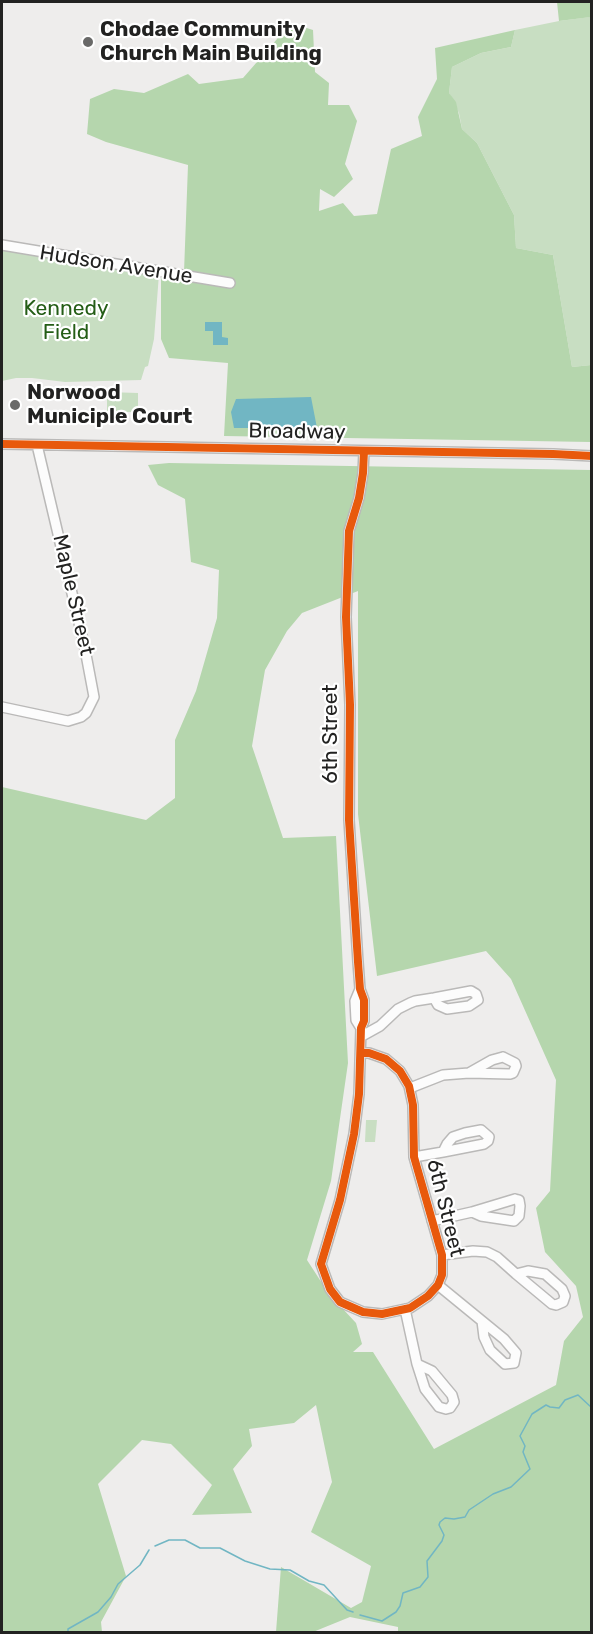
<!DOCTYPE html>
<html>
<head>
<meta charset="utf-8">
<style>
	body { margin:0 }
	#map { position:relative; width:593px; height:1634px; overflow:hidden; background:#eeedec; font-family:Rubik,sans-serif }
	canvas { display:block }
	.frame { position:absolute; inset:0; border:3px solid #222221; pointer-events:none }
</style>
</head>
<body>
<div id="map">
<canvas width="593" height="1634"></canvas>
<div class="frame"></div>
</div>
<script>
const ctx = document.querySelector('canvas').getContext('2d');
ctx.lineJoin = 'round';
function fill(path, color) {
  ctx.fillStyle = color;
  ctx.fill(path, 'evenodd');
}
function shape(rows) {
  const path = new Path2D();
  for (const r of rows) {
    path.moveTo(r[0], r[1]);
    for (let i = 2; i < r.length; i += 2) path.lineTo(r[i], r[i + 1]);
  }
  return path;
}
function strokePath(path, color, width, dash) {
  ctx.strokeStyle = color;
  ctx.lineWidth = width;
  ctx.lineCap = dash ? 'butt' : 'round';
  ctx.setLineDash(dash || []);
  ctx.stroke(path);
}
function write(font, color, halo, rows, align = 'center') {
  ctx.font = font + ' Rubik,sans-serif';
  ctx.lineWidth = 4.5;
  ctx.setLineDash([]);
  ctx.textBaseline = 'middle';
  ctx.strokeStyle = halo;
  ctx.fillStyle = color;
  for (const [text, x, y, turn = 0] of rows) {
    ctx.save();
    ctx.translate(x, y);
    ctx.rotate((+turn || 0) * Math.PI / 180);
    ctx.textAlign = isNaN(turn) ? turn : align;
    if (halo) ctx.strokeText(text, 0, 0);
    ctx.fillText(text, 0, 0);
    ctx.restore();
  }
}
fill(shape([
	[590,17,591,365,572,367,553,255,516,248,514,215,477,143,462,129,459,113,449,93,452,67,481,53,511,47,515,30,559,21],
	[2,248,159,274,154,339,148,366,145,367,141,380,65,382,32,378,16,378,2,381],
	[107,392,138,393,138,412,107,412],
	[366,1120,377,1120,375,1142,365,1142]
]), '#c8dec2');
fill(shape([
	[557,2,591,2,591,17,559,21],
	[291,23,313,30,315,72,329,83,328,105,349,105,357,121,345,164,353,179,334,197,320,189,319,211,343,203,354,216,377,214,391,149,422,136,418,117,437,79,435,48,515,30,511,47,481,53,452,67,449,93,456,102,462,129,477,143,514,215,516,248,553,255,572,367,591,365,591,442,224,436,228,363,169,358,161,339,161,278,184,272,188,165,106,142,87,134,90,99,114,89,144,93,188,74,199,84,243,78],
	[169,463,591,470,591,1632,398,1632,398,1627,350,1617,313,1632,276,1632,281,1567,351,1608,362,1602,371,1566,311,1532,332,1482,316,1405,294,1423,249,1429,252,1446,233,1469,252,1513,192,1515,212,1485,171,1444,142,1440,98,1484,126,1576,101,1622,102,1632,2,1632,2,787,146,820,175,798,175,740,196,691,217,618,219,570,191,562,185,499,158,485,148,465],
	[358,591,358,814,377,976,486,951,511,979,556,1080,550,1191,536,1208,545,1252,576,1286,583,1317,564,1341,556,1385,434,1449,373,1352,353,1352,362,1344,356,1323,329,1294,307,1260,331,1181,348,1063,336,836,283,838,252,746,265,670,287,631,302,613]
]), '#b5d6ad');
fill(shape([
	[205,322,222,322,222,337,228,338,228,345,213,345,213,331,205,331],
	[311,397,317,428,234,428,231,412,236,399]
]), '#71b6c3');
strokePath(shape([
	[155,1546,169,1540,185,1540,200,1548,220,1548,245,1561,270,1569,290,1570,309,1581,324,1585,347,1610,353,1612],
	[360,1615,382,1621,396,1612,400,1606,403,1593,420,1587,428,1577,427,1561,442,1541,444,1535,439,1525,440,1522,445,1518,454,1519,465,1517,469,1510,493,1494,511,1487,530,1469,523,1452,525,1446,520,1436,532,1414,546,1405,550,1407,559,1408,565,1400,578,1395,592,1408],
	[68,1632,68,1629,98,1612,111,1597,118,1584,140,1565,149,1550]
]), '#71b6c3', 1.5);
const minor = shape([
	[2,245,230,283],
	[2,444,553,454,592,456],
	[2,707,68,721,81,717,86,713,94,697,84,644,37,445],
	[360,989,355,1001,356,1020,361,1028],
	[362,1036,380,1026,398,1009,410,1003,415,1001,434,998,471,991,476,994,478,1000,469,1006,447,1009,438,1005,434,998],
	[361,1053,369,1053,386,1059,400,1071,409,1086,413,1105,414,1157,442,1255,442,1275,438,1285,428,1296,410,1308,382,1314,363,1312,340,1302,330,1289,321,1264,340,1200,354,1134,359,1094,361,1028,364,1021,364,1000,360,989,358,962,349,820,350,705,346,617,349,531,359,498,363,473,364,451],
	[503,1057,515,1063,516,1066,513,1073,510,1074,469,1073,492,1060,503,1057],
	[410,1088,443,1075,469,1073],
	[481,1130,489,1137,488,1141,484,1144,443,1152,447,1144,453,1137,465,1133,481,1130],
	[414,1157,443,1152],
	[515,1199,519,1200,520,1206,519,1216,514,1221,481,1216,472,1212,515,1199],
	[432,1221,472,1212],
	[442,1255,473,1251,487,1252,497,1257,516,1274],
	[528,1271,545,1274,562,1289,565,1296,563,1302,556,1305,552,1304,516,1274,528,1271],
	[438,1285,482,1321],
	[405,1309,417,1364],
	[482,1321,504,1339,516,1353,514,1363,505,1364,490,1350,484,1337,482,1321],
	[417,1364,432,1371,452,1395,454,1402,450,1408,446,1409,439,1407,425,1389,417,1364]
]);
strokePath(minor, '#bab9b8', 12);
strokePath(minor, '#fcfcfc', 9);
strokePath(shape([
	[2,444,553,454,592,456],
	[361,1053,369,1053,386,1059,400,1071,409,1086,413,1105,414,1157,442,1255,442,1275,438,1285,428,1296,410,1308,382,1314,363,1312,340,1302,330,1289,321,1264,340,1200,354,1134,359,1094,361,1028,364,1021,364,1000,360,989,358,962,349,820,350,705,346,617,349,531,359,498,363,473,364,451]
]), '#e8590c', 8);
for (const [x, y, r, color] of [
	[88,42,6,"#696968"],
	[15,405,6,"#696968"]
]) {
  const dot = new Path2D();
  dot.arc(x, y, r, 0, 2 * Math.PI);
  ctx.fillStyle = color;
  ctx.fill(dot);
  strokePath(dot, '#fff', 2);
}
write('bold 21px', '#222221', '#fff', [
	["Chodae Community",100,30],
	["Church Main Building",100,54],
	["Norwood",27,393],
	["Municiple Court",27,417]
], 'left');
write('21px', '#222221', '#fff', [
	["Hudson Avenue",116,265,9],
	["Broadway",297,432,1],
	["Maple Street",73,595,77],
	["6th Street",331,734,-90],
	["6th Street",445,1208,76]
]);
write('21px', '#245d16', '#fff', [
	["Kennedy",66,309],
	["Field",66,333]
]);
</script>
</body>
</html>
